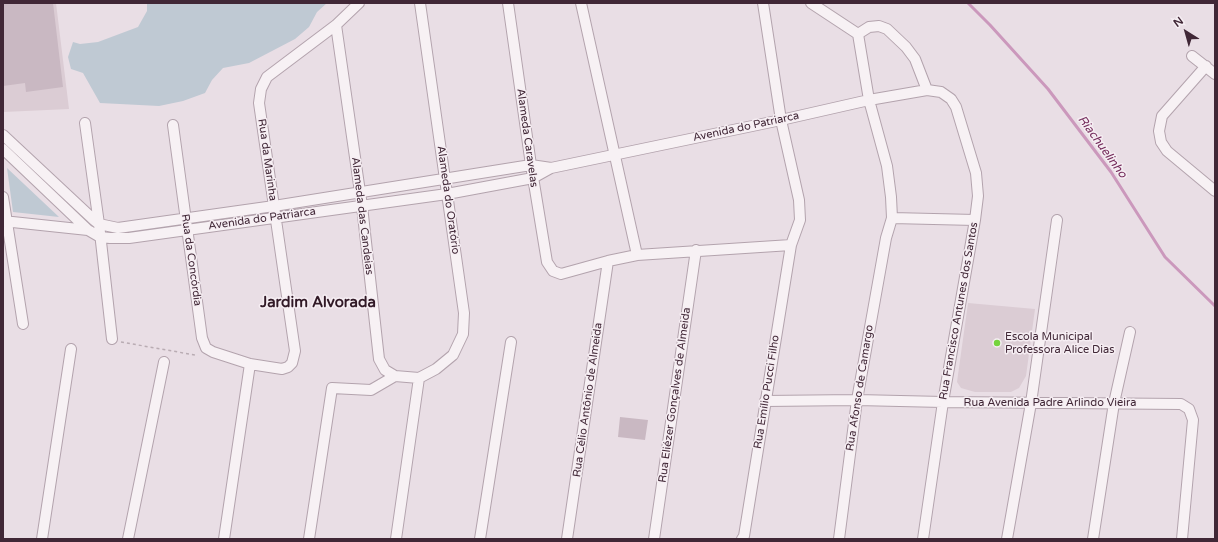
<!DOCTYPE html>
<html>
<head>
<meta charset="utf-8">
<style>
	body { margin:0 }
	#map { position:relative; width:1218px; height:542px; overflow:hidden; background:#e9dee5; font-family:"Varela Round",sans-serif }
	canvas { display:block }
	.frame { position:absolute; inset:0; border:4px solid #402736; pointer-events:none }
	.north { position:absolute; left:1166px; top:12px; width:40px; height:40px; -webkit-text-stroke:3px #f6eef3; paint-order:stroke; rotate:323deg; font-size:11px; font-weight:700; line-height:16px; text-align:center; color:#402736 }
	.north::after { content:''; display:block; margin:auto; width:14px; height:18px; background:#402736; clip-path:polygon(50% 0,100% 100%,50% 72%,0 100%) }
</style>
</head>
<body>
<div id="map">
<canvas width="1218" height="542"></canvas>
<div class="frame"></div>
<div class="north">N</div>
</div>
<script>
const ctx = document.querySelector('canvas').getContext('2d');
ctx.lineJoin = 'round';
function fill(path, color) {
  ctx.fillStyle = color;
  ctx.fill(path, 'evenodd');
}
function shape(rows) {
  const path = new Path2D();
  for (const r of rows) {
    path.moveTo(r[0], r[1]);
    for (let i = 2; i < r.length; i += 2) path.lineTo(r[i], r[i + 1]);
  }
  return path;
}
function strokePath(path, color, width, dash) {
  ctx.strokeStyle = color;
  ctx.lineWidth = width;
  ctx.lineCap = dash ? 'butt' : 'round';
  ctx.setLineDash(dash || []);
  ctx.stroke(path);
}
function write(font, color, halo, rows, align = 'center') {
  ctx.font = font + ' "Varela Round",sans-serif';
  ctx.lineWidth = 3;
  ctx.setLineDash([]);
  ctx.textBaseline = 'middle';
  ctx.strokeStyle = halo;
  ctx.fillStyle = color;
  for (const [text, x, y, turn = 0] of rows) {
    ctx.save();
    ctx.translate(x, y);
    ctx.rotate((+turn || 0) * Math.PI / 180);
    ctx.textAlign = isNaN(turn) ? turn : align;
    if (halo) ctx.strokeText(text, 0, 0);
    ctx.fillText(text, 0, 0);
    ctx.restore();
  }
}
fill(shape([
	[3,3,56,3,69,109,3,112],
	[968,303,1035,309,1026,376,1019,388,1011,392,975,392,961,388,957,382]
]), '#dbccd4');
fill(shape([
	[147,3,327,3,317,12,309,27,295,39,249,63,223,68,212,80,205,93,183,101,159,106,100,103,83,73,71,69,68,57,73,42,80,44,98,42,138,27,147,11],
	[7,168,59,217,13,212]
]), '#bfc9d3');
strokePath(shape([
	[968,3,990,25,1048,89,1111,172,1165,257,1215,306]
]), '#cb98bc', 3);
fill(shape([
	[3,3,53,3,63,87,26,92,25,83,3,86],
	[620,417,648,420,645,440,618,437]
]), '#c9b8c2');
const street = shape([
	[508,3,531,165,547,262,553,271,561,274,608,261,637,255,791,245],
	[581,3,637,255],
	[811,3,858,34],
	[336,25,362,206,379,359,385,370,395,376,419,378],
	[858,34,869,27,879,26,887,29,906,47,915,59,927,90],
	[1192,56,1215,74],
	[1206,66,1162,116,1159,131,1161,142,1167,151,1215,191],
	[85,123,99,224,112,339],
	[173,125,202,338,206,348,213,352,250,364,282,369,288,367,292,363,295,351,259,103,261,89,267,77,336,25,359,3],
	[3,135,94,220,99,224,118,228,274,206,531,165,551,168,781,120,869,100,927,90,941,92,951,99,956,107,976,173,978,196,975,220,943,402,923,539],
	[3,149,88,230,100,237,110,238,129,238,447,194,533,178,551,168],
	[3,197,23,324],
	[892,218,975,220],
	[3,221,88,230],
	[419,378,436,369,453,355,463,334,464,313,420,3],
	[765,401,857,400,943,402,1181,404,1189,409,1193,420,1182,539],
	[42,539,71,349],
	[128,539,164,362],
	[224,539,250,364],
	[309,539,332,388,371,390,395,376],
	[396,539,419,378],
	[480,539,511,342],
	[567,539,608,261],
	[654,539,696,250],
	[742,539,744,536,791,245,800,220,799,200,781,120,763,3],
	[839,539,857,400,886,238,892,218,891,197,887,166,869,100,858,34],
	[1007,539,1031,403,1057,220],
	[1093,539,1114,403,1130,332]
]);
strokePath(street, '#b3a3ad', 12);
strokePath(shape([
	[121,342,195,355,197,354]
]), '#b9acb3', 1.5, [3, 3]);
strokePath(street, '#f7f1f4', 10);
for (const [x, y, r, color] of [
	[997,343,4,"#75d43d"]
]) {
  const dot = new Path2D();
  dot.arc(x, y, r, 0, 2 * Math.PI);
  ctx.fillStyle = color;
  ctx.fill(dot);
  strokePath(dot, '#f6eef3', 1.5);
}
write('11px', '#402736', '#f6eef3', [
	["Avenida do Patriarca",746,127,-12],
	["Alameda Caravelas",527,138,82],
	["Rua da Marinha",267,160,82],
	["Alameda do Oratório",448,200,82],
	["Alameda das Candeias",362,216,83],
	["Avenida do Patriarca",262,219,-8],
	["Rua da Concórdia",191,260,82],
	["Rua Francisco Antunes dos Santos",959,311,-80],
	["Rua Afonso de Camargo",860,388,-81],
	["Rua Emílio Pucci Filho",767,392,-81],
	["Rua Eliézer Gonçalves de Almeida",675,395,-82],
	["Rua Célio Antônio de Almeida",588,400,-82],
	["Rua Avenida Padre Arlindo Vieira",1050,403]
]);
write('11px', '#402736', '#f6eef3', [
	["Escola Municipal",1005,337],
	["Professora Alice Dias",1005,350]
], 'left');
write('italic 12px', '#762f5e', '#f6eef3', [
	["Riachuelinho",1102,147,54]
]);
write('bold 15px', '#311926', '#f6eef3', [
	["Jardim Alvorada",318,303]
]);
</script>
</body>
</html>
